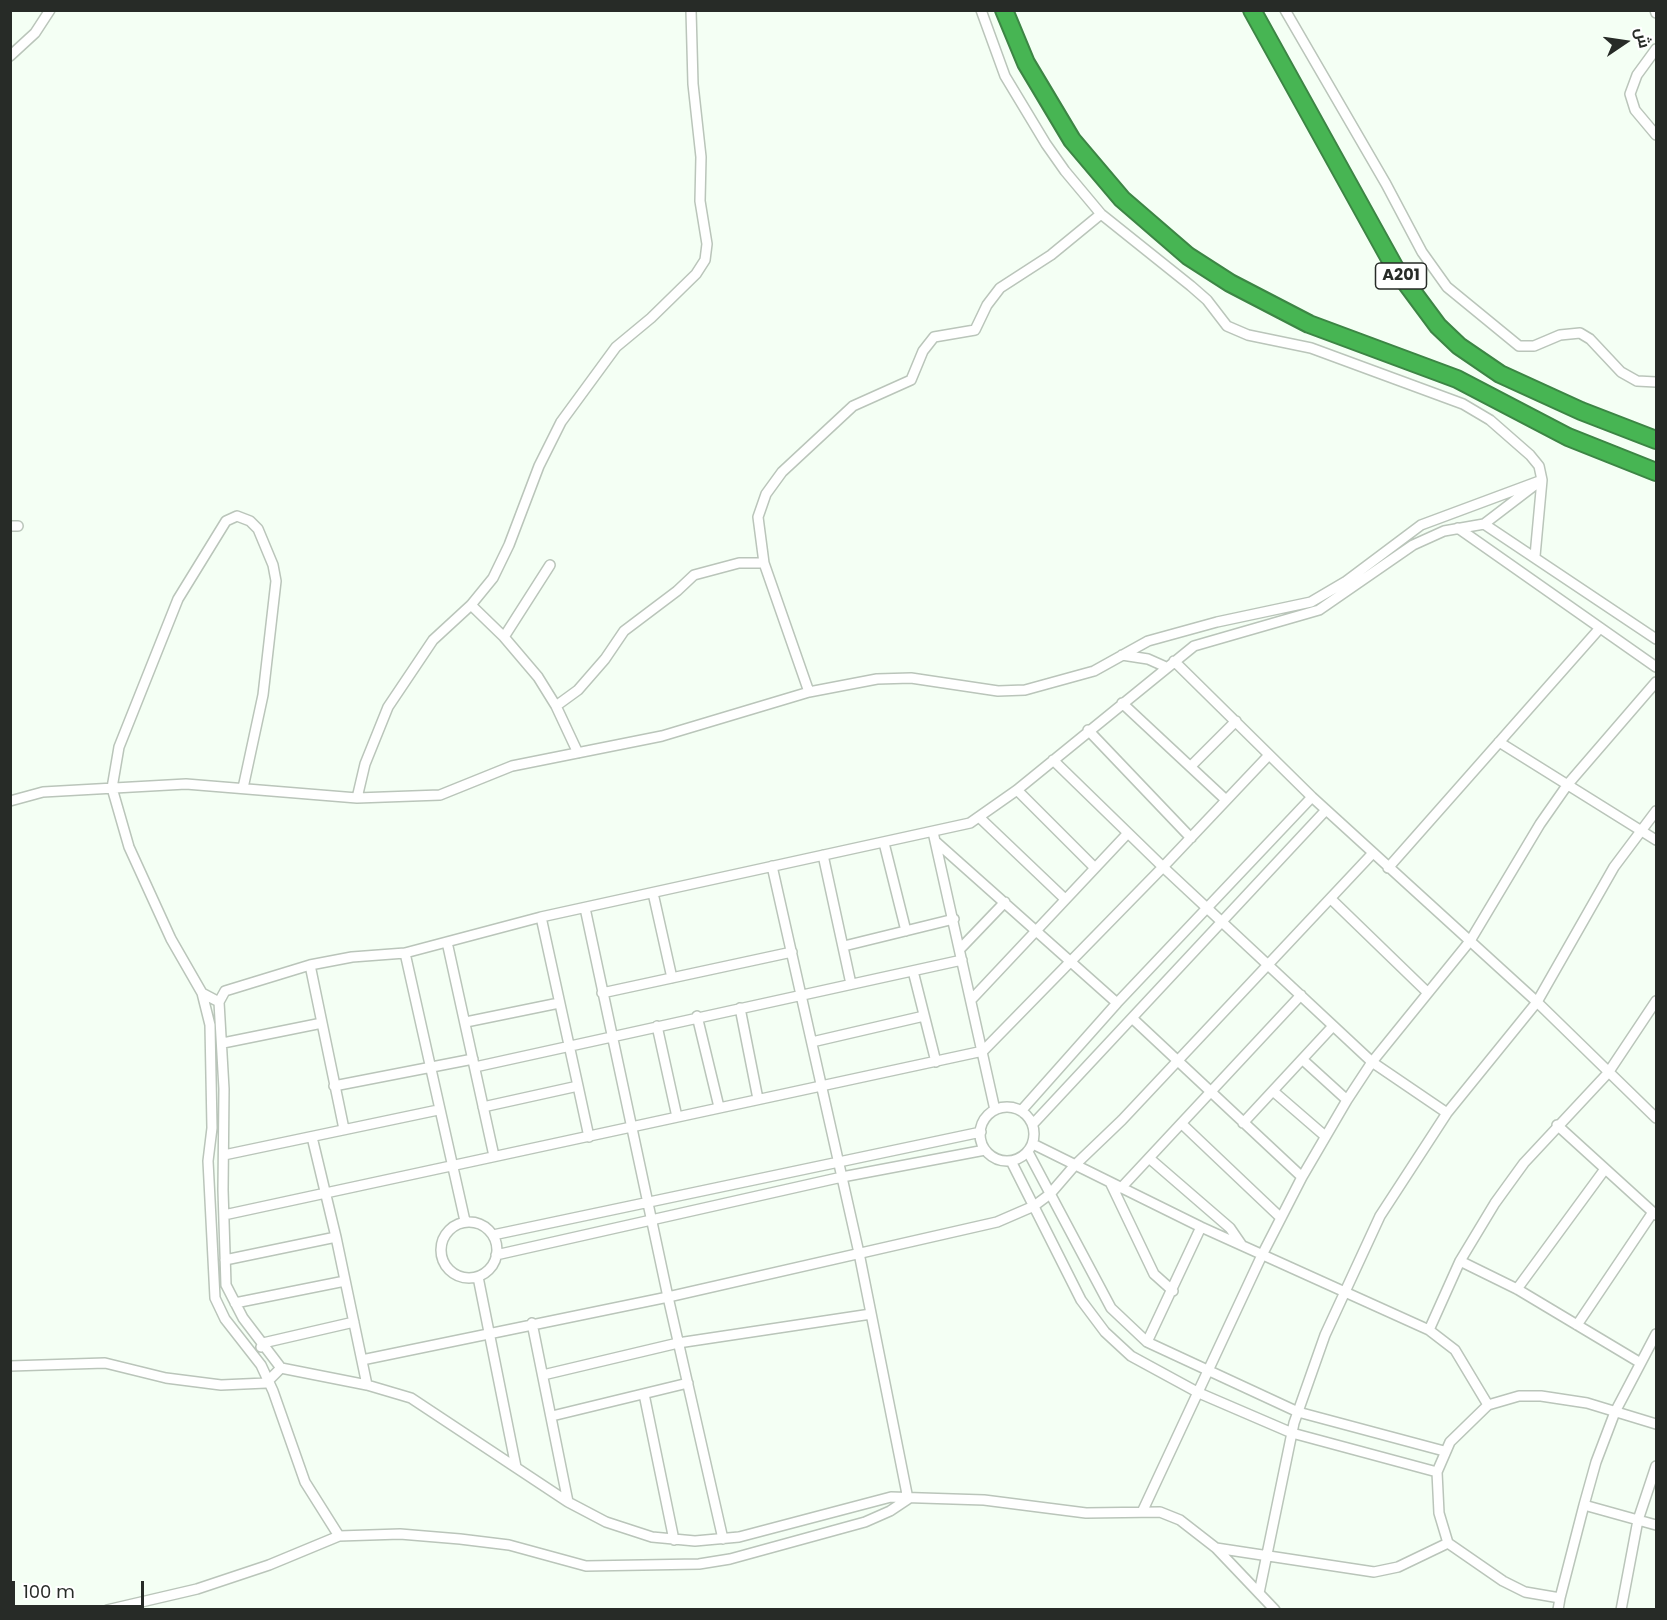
<!DOCTYPE html>
<html>
<head>
<meta charset="utf-8">
<style>
	body { margin:0 }
	#map { position:relative; width:1667px; height:1620px; overflow:hidden; background:#f4fff4; font-family:Poppins,Cairo,sans-serif }
	canvas { display:block }
	.frame { position:absolute; inset:0; border:12px solid #272b27; pointer-events:none }
	.north { position:absolute; left:1595px; top:12px; width:60px; height:60px; -webkit-text-stroke:4px #fff; paint-order:stroke; rotate:77deg; font-size:16px; font-weight:700; line-height:24px; text-align:center; color:#272b27 }
	.north::after { content:''; display:block; margin:auto; width:21px; height:27px; background:#272b27; clip-path:polygon(50% 0,100% 100%,50% 72%,0 100%) }
	.scale { position:absolute; left:12px; top:1581px; width:132px; height:27px; box-sizing:border-box; border:3px solid #272b27; border-top:0; padding-left:8px; font-size:18px; line-height:21px; white-space:nowrap; color:#272b27; -webkit-text-stroke:4px #fff; paint-order:stroke }
</style>
</head>
<body>
<div id="map">
<canvas width="1667" height="1620"></canvas>
<div class="frame"></div>
<div class="north">ش</div>
<div class="scale">100 m</div>
</div>
<script>
const ctx = document.querySelector('canvas').getContext('2d');
ctx.lineJoin = 'round';
function shape(rows) {
  const path = new Path2D();
  for (const r of rows) {
    if (r.length === 3) {
      path.moveTo(r[0] + r[2], r[1]);
      path.arc(r[0], r[1], r[2], 0, 2 * Math.PI);
      continue;
    }
    path.moveTo(r[0], r[1]);
    for (let i = 2; i < r.length; i += 2) path.lineTo(r[i], r[i + 1]);
  }
  return path;
}
function strokePath(path, color, width, dash) {
  ctx.strokeStyle = color;
  ctx.lineWidth = width;
  ctx.lineCap = dash ? 'butt' : 'round';
  ctx.setLineDash(dash || []);
  ctx.stroke(path);
}
function write(font, color, halo, rows, align = 'center') {
  ctx.font = font + ' Poppins,sans-serif';
  ctx.lineWidth = 5;
  ctx.setLineDash([]);
  ctx.textBaseline = 'middle';
  ctx.strokeStyle = halo;
  ctx.fillStyle = color;
  for (const [text, x, y, turn = 0] of rows) {
    ctx.save();
    ctx.translate(x, y);
    ctx.rotate((+turn || 0) * Math.PI / 180);
    ctx.textAlign = isNaN(turn) ? turn : align;
    if (halo) ctx.strokeText(text, 0, 0);
    ctx.fillText(text, 0, 0);
    ctx.restore();
  }
}
const street = shape([
	[981,10,1005,76,1046,144,1065,171,1101,214,1191,286,1207,300,1227,326,1248,335,1311,348,1463,404,1490,420,1530,455,1539,466,1542,480,1535,556],
	[1285,10,1386,184,1422,252,1447,287,1519,346,1534,346,1560,335,1580,333,1590,339,1621,372,1637,381,1656,382],
	[1655,10,1656,13],
	[1656,49,1637,75,1630,94,1635,110,1656,135],
	[10,56,35,33,50,10],
	[1484,524,1656,639],
	[10,526,18,526],
	[1458,528,1656,667],
	[471,605,504,637,538,677,556,706,578,753],
	[504,637,550,565],
	[1122,655,1148,659,1166,667],
	[1174,661,1312,797,1537,1002,1656,1118],
	[809,692,764,563,758,517,766,494,782,472,853,406,911,380,923,351,934,337,975,330,987,305,1000,288,1051,255,1101,214],
	[1122,703,1226,800],
	[556,706,578,690,605,659,624,631,677,591,694,575,739,563,764,563],
	[1088,730,1191,838],
	[1499,742,1656,840],
	[1053,760,1163,867,1372,1062,1447,1113],
	[1191,766,1236,721],
	[243,788,263,695,276,581,273,565,258,529,250,521,237,516,226,521,178,599,119,747,112,788,129,847,171,939,202,993,219,1002,224,1089,223,1190,226,1285,243,1318,281,1368,367,1385,411,1398,568,1502,606,1522,652,1537,695,1541,739,1537,891,1497,984,1500,1086,1513,1160,1512,1180,1520,1216,1548,1275,1610],
	[1017,790,1094,867],
	[357,798,365,764,388,707,433,640,471,605,493,578,509,545,539,466,561,422,616,347,651,318,696,274,705,260,707,244,700,201,701,157,693,84,691,10],
	[10,801,43,792,186,784,357,798,440,795,512,766,662,736,809,692,877,679,911,678,998,691,1025,690,1094,671,1148,641,1217,622,1311,602,1345,582,1421,525,1542,480],
	[980,818,1065,899],
	[933,832,995,1110],
	[935,841,1117,1003],
	[884,843,906,931],
	[823,855,851,984],
	[1388,868,1600,628],
	[653,893,672,978],
	[1331,899,1427,992],
	[585,908,668,1297,723,1539],
	[447,942,494,1156],
	[844,946,954,919],
	[960,949,1005,902],
	[405,953,465,1221],
	[310,965,344,1129],
	[913,971,936,1062],
	[202,993,210,1025,212,1128,208,1161,215,1298,225,1319,261,1365,273,1391,305,1482,339,1536],
	[602,993,792,952],
	[971,1000,1128,833],
	[219,1002,225,991,310,965,352,957,405,953,541,917,970,823,1017,790,1194,646,1319,610,1413,545,1444,531,1484,524,1535,485],
	[740,1008,758,1099],
	[697,1016,719,1107],
	[1132,1018,1302,1177],
	[466,1022,559,1003],
	[657,1026,677,1117],
	[812,1042,924,1016],
	[223,1043,322,1023],
	[1303,1060,1347,1100],
	[475,1067,962,960],
	[334,1086,473,1059],
	[578,1086,589,1137],
	[1273,1091,1325,1136],
	[483,1107,578,1086,541,917],
	[1007,1134,27],
	[1021,1111,1117,1003,1312,797],
	[1243,1123,1333,1026],
	[1033,1124,1326,810],
	[1182,1124,1281,1218],
	[1557,1125,1656,1215],
	[312,1137,336,1237,367,1385],
	[1033,1144,1201,1227,1429,1330,1460,1261,1495,1203,1524,1163,1608,1073,1656,1001],
	[1028,1152,1111,1308,1147,1342,1298,1412,1444,1451],
	[224,1155,438,1110],
	[1149,1158,1230,1228,1241,1244],
	[1011,1161,1081,1300,1105,1332,1131,1356,1199,1393,1292,1433,1437,1472],
	[1110,1182,1154,1274,1173,1291],
	[1121,1188,1301,995],
	[224,1215,983,1051,1163,867,1269,755],
	[469,1250,28],
	[493,1235,981,1132],
	[496,1255,842,1177,985,1150],
	[225,1260,336,1237],
	[1460,1261,1517,1289,1639,1362],
	[478,1277,516,1467],
	[1517,1289,1605,1169],
	[235,1303,345,1281],
	[532,1323,568,1502],
	[1577,1325,1653,1212],
	[1429,1330,1455,1350,1488,1405],
	[1147,1342,1201,1227],
	[261,1347,263,1343,354,1322],
	[362,1360,668,1297,997,1222,1034,1206,1050,1194,1075,1165,1122,1120,1372,854],
	[10,1366,105,1363,166,1378,221,1385,266,1383,281,1368],
	[543,1375,678,1343,871,1314],
	[644,1394,674,1540],
	[552,1416,688,1383],
	[1584,1505,1596,1462,1615,1412,1656,1334],
	[1143,1510,1262,1255,1302,1177,1347,1100,1372,1062,1470,941,1540,824,1568,784,1656,682],
	[1448,1543,1439,1513,1437,1472,1450,1442,1488,1405,1519,1396,1541,1396,1587,1403,1656,1424],
	[1216,1548,1374,1572,1398,1567,1448,1543,1503,1581,1525,1592,1560,1598,1558,1610],
	[1259,1593,1294,1423,1325,1335,1380,1216,1447,1113,1537,1002,1614,867,1656,811],
	[1560,1598,1584,1505,1656,1525],
	[107,1610,197,1589,269,1565,339,1536,400,1534,460,1539,509,1545,586,1566,699,1564,730,1559,865,1522,890,1511,908,1499,859,1253,772,866],
	[1621,1610,1638,1520,1656,1466]
]);
const highway = shape([
	[1004,10,1026,63,1072,140,1122,199,1188,256,1230,283,1309,324,1457,379,1568,437,1656,472],
	[1252,10,1395,268,1438,326,1459,346,1500,374,1581,411,1656,440]
]);
strokePath(street, '#bac5ba', 12);
strokePath(highway, '#3c8544', 20);
strokePath(street, '#fff', 9);
strokePath(highway, '#47b553', 16);
for (const [x, y, w] of [
	[1401,276,51]
]) {
  const box = new Path2D();
  box.roundRect(x - w / 2, y - 13, w, 26, 4.5);
  ctx.fillStyle = '#fff';
  ctx.fill(box);
  strokePath(box, '#272b27', 1.5);
}
write('bold 16px', '#272b27', null, [
	["A201",1401,276]
]);
</script>
</body>
</html>
